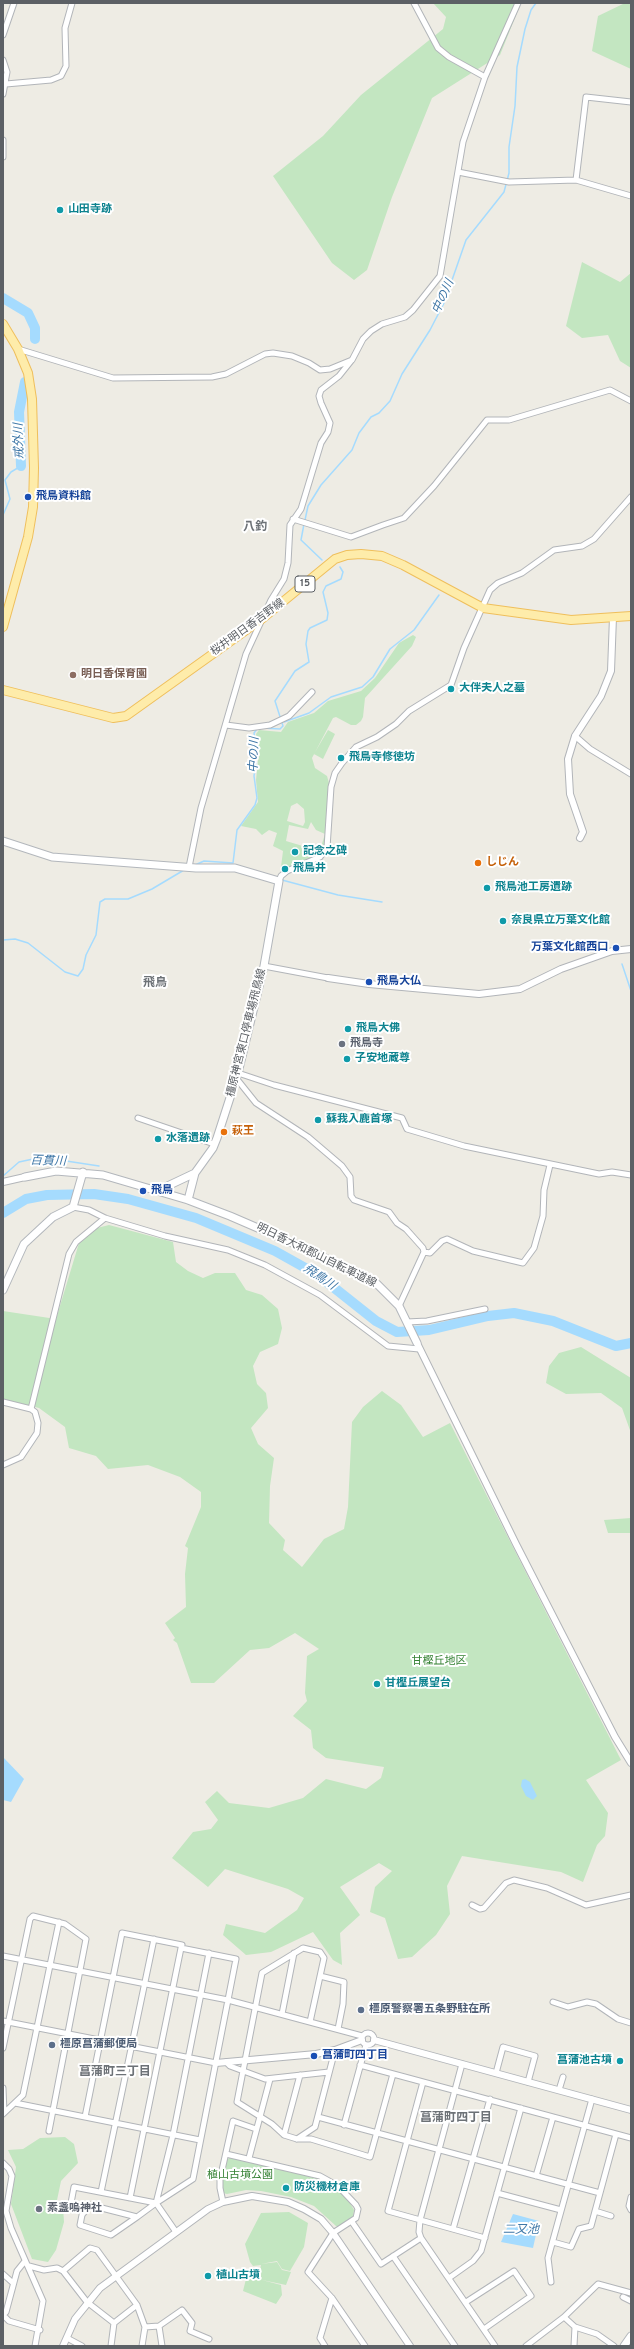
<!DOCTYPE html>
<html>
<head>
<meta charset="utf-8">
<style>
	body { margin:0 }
	#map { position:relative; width:634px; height:2349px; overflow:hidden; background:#eeece4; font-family:Overpass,sans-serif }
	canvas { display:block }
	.frame { position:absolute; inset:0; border:4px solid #5c6065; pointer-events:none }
</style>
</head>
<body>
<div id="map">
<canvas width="634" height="2349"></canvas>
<div class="frame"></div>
</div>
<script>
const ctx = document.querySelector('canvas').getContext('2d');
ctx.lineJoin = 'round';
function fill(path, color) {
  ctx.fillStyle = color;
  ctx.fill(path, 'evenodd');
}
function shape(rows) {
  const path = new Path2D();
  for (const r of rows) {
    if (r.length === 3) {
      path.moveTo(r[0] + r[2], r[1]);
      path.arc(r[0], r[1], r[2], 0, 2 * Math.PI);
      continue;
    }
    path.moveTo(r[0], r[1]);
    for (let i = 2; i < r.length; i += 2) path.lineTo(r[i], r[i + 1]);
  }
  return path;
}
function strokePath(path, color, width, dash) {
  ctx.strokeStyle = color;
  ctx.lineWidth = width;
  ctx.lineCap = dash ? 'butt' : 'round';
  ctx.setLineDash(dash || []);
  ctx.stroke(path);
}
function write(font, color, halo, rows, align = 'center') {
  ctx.font = font + ' Overpass,"Noto Sans JP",sans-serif';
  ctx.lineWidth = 4;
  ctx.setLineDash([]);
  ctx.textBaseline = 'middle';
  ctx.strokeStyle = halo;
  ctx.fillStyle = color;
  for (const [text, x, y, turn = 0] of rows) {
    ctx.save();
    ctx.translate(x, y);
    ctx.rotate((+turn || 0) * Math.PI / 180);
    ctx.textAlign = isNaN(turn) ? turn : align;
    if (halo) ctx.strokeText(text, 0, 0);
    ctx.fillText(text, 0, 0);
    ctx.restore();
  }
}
fill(shape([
	[433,3,521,3,500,55,432,98,392,197,367,270,354,280,332,263,273,176,323,136,361,95,443,29,446,17],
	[625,3,631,3,631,69,592,51,598,16],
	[582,262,620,282,631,273,631,368,620,361,608,335,582,338,566,326],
	[413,635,416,637,412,646,365,698,363,717,361,721,356,725,351,725,336,717,333,718,312,758,315,768,327,776,329,783,325,848,320,855,286,869,281,867,283,851,273,846,277,833,269,830,262,835,256,829,241,826,258,802,256,780,259,751,256,734,259,730,281,732,288,722,314,713,328,701,361,691,375,678,399,643],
	[297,803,304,809,305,822,303,826,287,821,291,806],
	[311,822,316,830,325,834,320,850,312,844,306,847,286,841,289,825,308,829],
	[328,730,335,734,323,759,314,754],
	[109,1225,173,1242,176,1262,188,1271,203,1278,215,1273,235,1273,246,1290,262,1295,278,1309,282,1328,278,1344,260,1352,253,1366,257,1384,266,1393,268,1408,251,1428,258,1444,274,1458,270,1486,269,1523,285,1540,283,1550,302,1567,324,1539,344,1529,348,1507,352,1422,363,1407,382,1391,401,1405,423,1437,450,1423,621,1760,586,1780,608,1813,605,1836,597,1845,583,1882,561,1872,462,1856,447,1886,450,1914,436,1935,412,1957,398,1959,385,1918,370,1912,375,1887,392,1871,379,1863,340,1887,360,1915,340,1933,342,1965,333,1960,313,1932,271,1952,246,1955,223,1935,226,1924,265,1933,297,1910,304,1898,288,1889,225,1869,208,1887,172,1858,193,1832,211,1829,218,1820,205,1802,217,1791,229,1803,269,1808,303,1798,326,1779,366,1789,381,1778,384,1767,326,1758,313,1748,311,1730,293,1716,307,1701,305,1693,307,1656,319,1649,295,1633,269,1648,250,1650,214,1683,191,1683,177,1643,173,1640,175,1638,165,1623,186,1607,185,1574,188,1548,185,1546,201,1507,201,1492,180,1477,148,1465,108,1469,96,1456,69,1448,65,1427,39,1408,3,1399,3,1311,56,1319,79,1243,97,1228],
	[581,1347,631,1378,631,1433,622,1408,601,1393,566,1394,546,1383,549,1366,559,1353],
	[631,1518,631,1533,608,1533,604,1520],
	[65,2137,74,2144,78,2163,61,2181,56,2205,63,2207,64,2222,56,2250,48,2262,32,2259,11,2204,16,2167,8,2150,23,2149,40,2138],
	[230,2157,317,2177,331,2184,347,2198,354,2210,353,2217,340,2227,336,2226,314,2206,291,2197,261,2191,246,2190,227,2194,223,2193,222,2186,226,2161],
	[289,2212,308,2223,304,2247,290,2271,282,2269,277,2261,261,2264,277,2262,282,2270,291,2272,286,2285,262,2280,281,2285,282,2295,276,2304,243,2291,247,2275,258,2278,261,2265,253,2266,250,2262,245,2244,261,2213]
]), '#c3e6c1');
fill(shape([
	[3,1757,24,1779,11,1802,3,1800],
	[525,1779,530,1782,537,1796,533,1800,526,1796,521,1786,522,1780],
	[513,2214,539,2221,533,2248,501,2242]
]), '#a5dbfe');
strokePath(shape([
	[3,515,10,499,5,480,11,472,21,466],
	[305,520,308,506,321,485,352,450,359,433,371,417,379,413,390,401,402,374,430,330,444,303,466,240,504,192,509,173,509,147,515,106,517,67,525,29,531,10,536,3],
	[304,524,301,540,322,560],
	[284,722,309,713,331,697,362,687,373,677,390,649,414,630,439,595],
	[263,728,280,729,283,726,275,701,295,671,309,662,306,644,308,631,310,628,327,620,328,613,323,592,326,586,341,579,343,572,340,567],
	[195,865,204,861,233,863,237,830,255,805,257,798,254,776,257,755,254,733,257,729],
	[282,880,338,895,382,902],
	[3,940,15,939,28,943,65,972,78,976,83,969,86,955,96,935,100,902,105,899,128,899,152,889,184,870],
	[622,964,631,991],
	[3,1176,19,1162,33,1159,53,1159,99,1166]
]), '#a5dbfe', 1.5);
strokePath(shape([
	[3,298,28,313,35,328,35,339],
	[21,466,19,412,25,382],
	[3,1213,26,1199,47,1195,94,1194,128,1199,196,1218,275,1251,318,1275,376,1321,397,1332,429,1330,488,1316,514,1313,553,1321,616,1346,631,1343]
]), '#a5dbfe', 10);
const minor = shape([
	[414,3,438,48,449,57,485,77],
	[3,35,14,3],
	[3,60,7,72,3,94],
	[6,84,51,80,61,76,66,66,65,28,72,3],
	[3,140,3,157],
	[458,172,509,182,576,180,631,196],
	[576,180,586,97,631,102],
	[18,349,113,378,212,377,226,374,265,354,273,353,292,356,309,363,320,370,330,369,352,360,363,339,371,331,382,324,405,317,413,310,440,276,463,142,485,77,518,3],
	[293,519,351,537,383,525,404,518,434,486,487,420,509,420,610,390,631,401],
	[226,725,249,728,270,725,289,716,312,692],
	[575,736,590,749,631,774],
	[189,867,201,808,246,654,271,600,284,579,288,563,290,525,301,509,321,443,328,432,330,423,321,403,319,396,321,390,339,376,351,361],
	[279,881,281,876,287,871,320,857,327,848,331,787,335,773,342,763,356,747,377,737,396,724,409,711,451,685,464,648,490,590,498,583,522,573,554,550,582,546,594,539,631,497],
	[264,966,328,978],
	[238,1073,274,1085,402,1118,407,1129,464,1146,599,1174,612,1172,631,1175],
	[236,1078,256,1103,308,1137,342,1166,350,1177,351,1196,354,1200,389,1212,397,1223,406,1229,423,1248,424,1252,399,1306],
	[138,1118,214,1144],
	[73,1207,89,1210,105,1218,165,1236,228,1250,265,1265,320,1295,388,1346,419,1349],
	[424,1252,430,1253,442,1241,447,1239,473,1251,523,1263,534,1248,543,1216,544,1190,550,1165],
	[407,1322,427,1321,485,1309],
	[3,1402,31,1409,35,1412,38,1423,37,1433,21,1457,3,1465],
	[31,1409,69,1254,76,1242,105,1218],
	[472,1905,480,1909,484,1908,506,1883,514,1880,547,1888,586,1905,631,1895],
	[3,1956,228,2000,362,2036],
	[320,1976,344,1982,343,2004,338,2029],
	[553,2002,568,2007,587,2002,596,2004,618,2019,631,2023],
	[282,2014,294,1953],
	[3,2021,216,2063],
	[310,2022,324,1958,320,1952,303,1948,262,1973,237,2102,272,2124,284,2135,297,2139,311,2139,370,2157,393,2074],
	[368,2039,6],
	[3,2048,30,1919,33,1916,65,1924,86,1939,49,2131],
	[226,2062,230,2066,265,2079,329,2072],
	[462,2064,420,2220,419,2232,421,2238,495,2346],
	[360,2065,631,2138],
	[496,2073,503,2047,535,2056,528,2082],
	[423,2082,388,2211,485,2238],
	[3,2088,4,2113],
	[559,2090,563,2077],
	[15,2103,200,2140],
	[3,2114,23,2095,59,1922],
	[85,2117,122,1933,182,1945,181,1948],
	[318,2117,600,2193],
	[344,2125,366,2045],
	[284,2135,300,2075],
	[297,2139,315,2127,335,2050],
	[226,2154,320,2176,338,2186,356,2205,358,2209,356,2218,333,2233,308,2272,332,2298,365,2346],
	[249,2158,270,2079],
	[3,2163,9,2169,12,2176,6,2211,11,2228,43,2301,35,2346],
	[536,2176,553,2117],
	[101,2192,154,1939],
	[497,2193,561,2210],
	[631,2197,629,2206,631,2210],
	[130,2198,181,1948,236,1959,193,2179,156,2203],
	[223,2202,220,2188,220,2179,233,2121,256,2129],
	[71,2203,74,2187,156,2203,176,2232],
	[595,2211,611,2216],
	[137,2217,90,2205,82,2215,80,2225,111,2235,137,2217,156,2203,173,2135,209,1953],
	[352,2222,381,2264,421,2238],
	[453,2229,490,2099],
	[553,2242,571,2247,579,2229,591,2226,616,2134],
	[393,2256,455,2346],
	[29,2266,44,2270,57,2268,63,2271,87,2302,114,2323],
	[63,2271,90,2248,97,2250,137,2305,145,2327,142,2346],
	[3,2274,13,2283],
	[449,2278,473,2261,481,2251,521,2108],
	[551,2282,548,2258,592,2099],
	[623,2297,631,2301],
	[466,2302,514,2271,531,2296,484,2329],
	[3,2315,6,2312,17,2271,25,2261],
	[3,2315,9,2321,40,2330],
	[564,2317,575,2327,597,2334,614,2346],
	[159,2326,162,2346],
	[145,2327,159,2326,182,2310,192,2323,190,2331,209,2339],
	[67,2338,82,2346],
	[111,2346,114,2323,137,2305],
	[325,2346,320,2338,332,2298],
	[526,2346,564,2317,598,2284,631,2293],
	[574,2346,575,2327]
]);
const tertiary = shape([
	[580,838,583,832,570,794,568,759,575,736,601,696,611,671,613,617],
	[328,978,369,984,479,994,520,989,561,969,612,951,631,949],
	[3,1182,25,1177],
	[417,1343,516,1544,615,1737,631,1763],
	[374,2040,631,2110],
	[216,2063,316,2054,335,2050,362,2040],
	[63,2346,75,2319,100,2288,208,2209,223,2202,252,2196,288,2202,304,2209,321,2219,333,2233,410,2346]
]);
const secondary = shape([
	[3,841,52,857,196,868,235,868,279,881,264,966,238,1073,217,1138,213,1148,195,1173,188,1200],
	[25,1177,56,1171,103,1175,188,1200,230,1216,311,1251,377,1284,399,1306,417,1343],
	[157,1191,195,1173],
	[3,1290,24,1244,53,1217,73,1207,83,1172],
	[624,2346,631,2336]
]);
const primary = shape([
	[3,324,18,349,28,373,32,399,34,468,33,507,28,537,3,627],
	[3,690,113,718,126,716,263,618,335,559,347,555,361,554,382,556,403,565,483,608,571,620,631,616]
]);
strokePath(minor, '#b2b5b9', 7);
strokePath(tertiary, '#b2b5b9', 8);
strokePath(secondary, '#b3b7bc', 9);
strokePath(primary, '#efbf5c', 10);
strokePath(minor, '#fff', 5);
strokePath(tertiary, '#fff', 6);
strokePath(secondary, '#fff', 7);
strokePath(primary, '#feecaa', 8);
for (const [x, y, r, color] of [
	[60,210,4,"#0f9aa8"],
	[28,497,4,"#1a4fb4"],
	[73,675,4,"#8d6e63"],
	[451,689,4,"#0f9aa8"],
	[341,758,4,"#0f9aa8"],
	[295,852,4,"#0f9aa8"],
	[478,863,4,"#e8710a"],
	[285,869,4,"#0f9aa8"],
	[487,888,4,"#0f9aa8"],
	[503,921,4,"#0f9aa8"],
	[616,948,4,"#1a4fb4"],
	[369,982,4,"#1a4fb4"],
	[348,1029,4,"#0f9aa8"],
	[342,1044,4,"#6b7280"],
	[347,1059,4,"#0f9aa8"],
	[318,1120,4,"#0f9aa8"],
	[224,1132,4,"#e8710a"],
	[158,1139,4,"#0f9aa8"],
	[143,1191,4,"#1a4fb4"],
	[377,1684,4,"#0f9aa8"],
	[361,2010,4,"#5c6f8a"],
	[52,2045,4,"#5c6f8a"],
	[314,2056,4,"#1a4fb4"],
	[620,2061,4,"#0f9aa8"],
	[286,2188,4,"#0f9aa8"],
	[39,2209,4,"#6b7280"],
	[208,2276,4,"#0f9aa8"]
]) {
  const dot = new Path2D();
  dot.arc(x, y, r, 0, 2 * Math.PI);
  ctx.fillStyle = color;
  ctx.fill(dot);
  strokePath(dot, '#fff', 1.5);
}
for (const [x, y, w] of [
	[305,584,20]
]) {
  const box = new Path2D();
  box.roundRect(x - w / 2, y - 8, w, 16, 3);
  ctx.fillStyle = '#fff';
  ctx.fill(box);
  strokePath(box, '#5c6065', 1);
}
write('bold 10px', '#5c6065', null, [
	["15",305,584]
]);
write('bold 11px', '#0d838f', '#fff', [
	["山田寺跡",68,210],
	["大伴夫人之墓",459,689],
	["飛鳥寺修徳坊",349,758],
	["記念之碑",303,852],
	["飛鳥井",293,869],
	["飛鳥池工房遺跡",495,888],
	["奈良県立万葉文化館",511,921],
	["飛鳥大佛",356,1029],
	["子安地蔵尊",355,1059],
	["蘇我入鹿首塚",326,1120],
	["水落遺跡",166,1139],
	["甘樫丘展望台",385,1684],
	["菖蒲池古墳",612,2061,"right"],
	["防災機材倉庫",294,2188],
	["植山古墳",216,2276]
], 'left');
write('bold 11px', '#164399', '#fff', [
	["飛鳥資料館",36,497],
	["万葉文化館西口",608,948,"right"],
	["飛鳥大仏",377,982],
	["飛鳥",151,1191],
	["菖蒲町四丁目",322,2056]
], 'left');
write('11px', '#5c6065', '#fff', [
	["桜井明日香吉野線",248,628,-36],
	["橿原神宮東口停車場飛鳥線",247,1033,-76],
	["明日香大和郡山自転車道線",316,1256,26]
]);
write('bold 11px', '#785e54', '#fff', [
	["明日香保育園",81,675]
], 'left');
write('bold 11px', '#c56008', '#fff', [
	["しじん",486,863],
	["萩王",232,1132]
], 'left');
write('bold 11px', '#5b616d', '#fff', [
	["飛鳥寺",350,1044],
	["素盞嗚神社",47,2209]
], 'left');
write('11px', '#368235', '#fff', [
	["甘樫丘地区",439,1662],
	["植山古墳公園",240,2176]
]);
write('bold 11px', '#4e5e75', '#fff', [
	["橿原警察署五条野駐在所",369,2010],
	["橿原菖蒲郵便局",60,2045]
], 'left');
write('italic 12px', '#3f77a7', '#fff', [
	["中の川",444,297,-66],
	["戒外川",20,441,-92],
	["中の川",255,755,-88],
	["百貫川",48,1162,2],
	["飛鳥川",319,1278,34],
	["二又池",521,2231]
]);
write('bold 12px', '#6d7277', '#fff', [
	["八釣",255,528],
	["飛鳥",155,984],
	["菖蒲町三丁目",115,2073],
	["菖蒲町四丁目",456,2119]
]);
</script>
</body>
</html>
